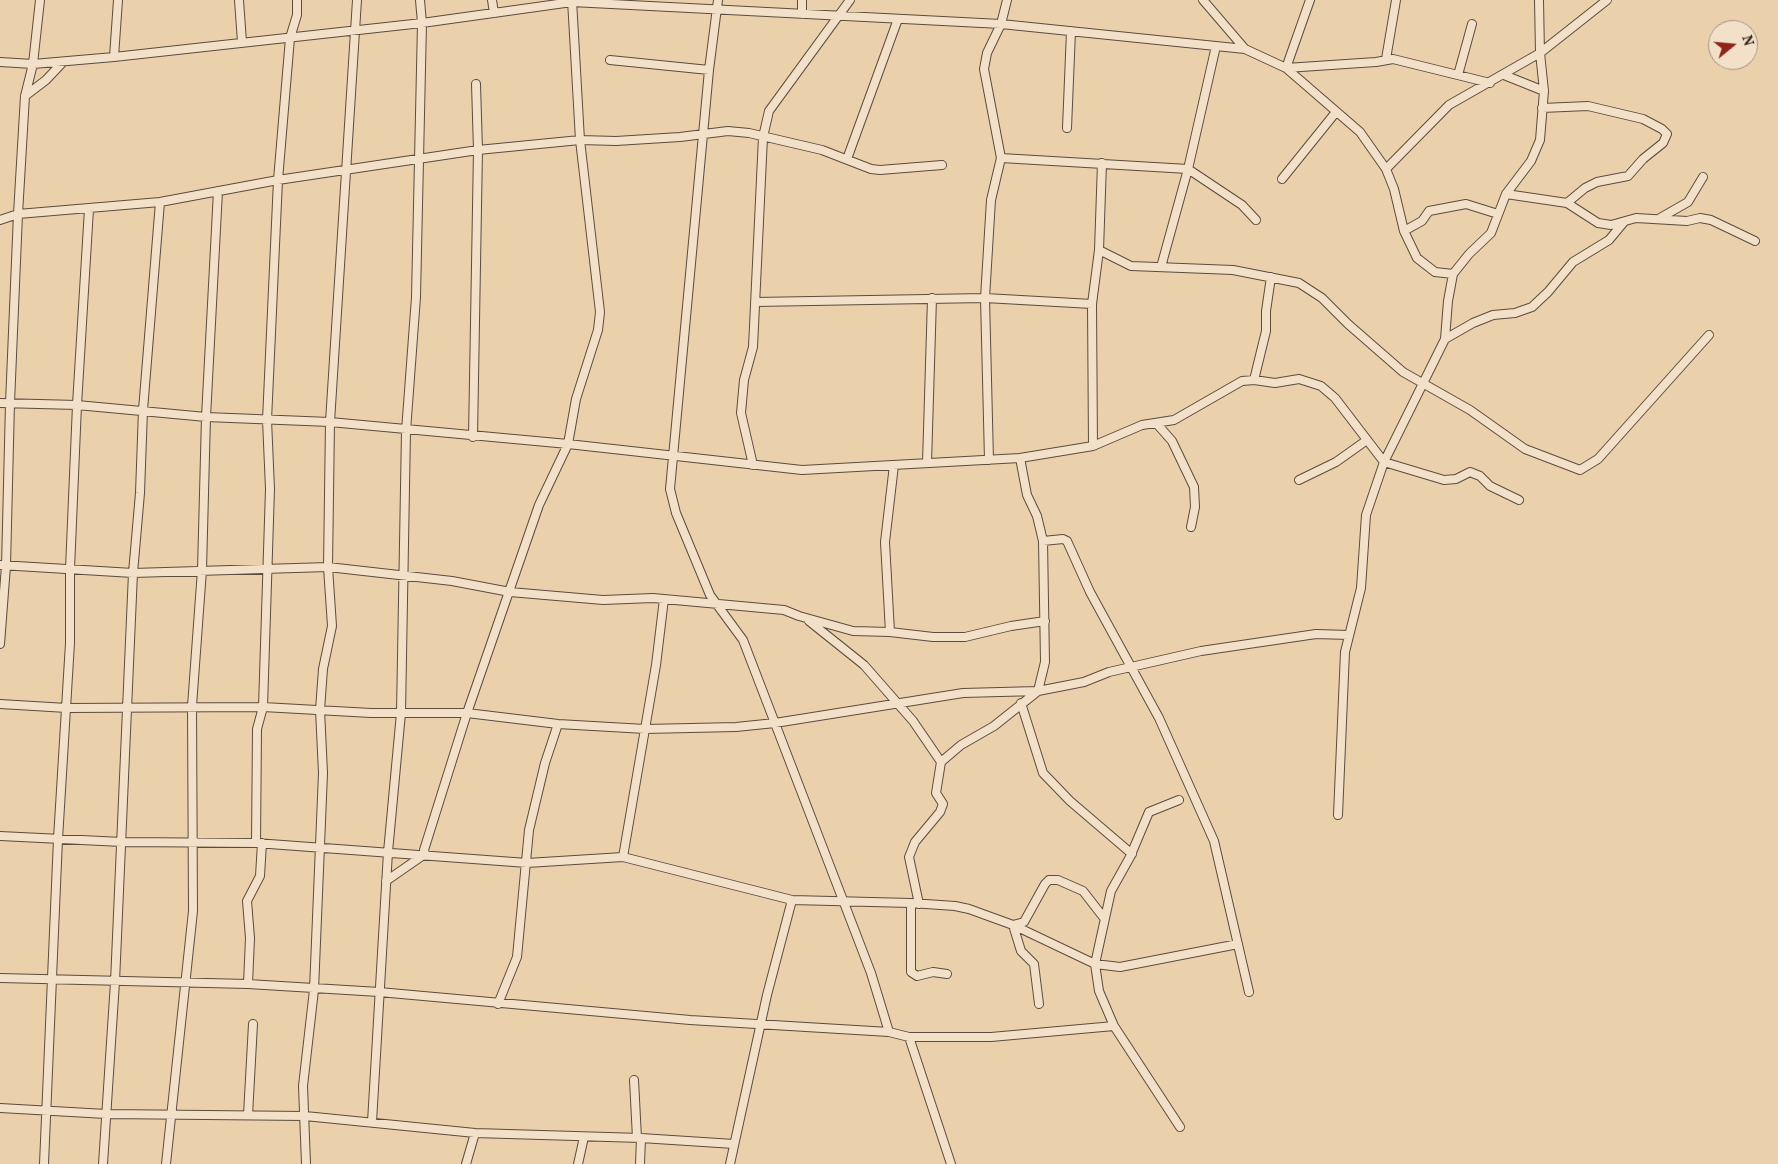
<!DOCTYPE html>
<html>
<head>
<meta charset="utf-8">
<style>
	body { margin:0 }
	#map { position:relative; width:1778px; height:1164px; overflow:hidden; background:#ebd0ac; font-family:Vollkorn,serif }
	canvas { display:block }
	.north { position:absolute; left:1708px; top:20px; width:50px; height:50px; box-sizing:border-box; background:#f2e0c9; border:1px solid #a39383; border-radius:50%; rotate:73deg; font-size:14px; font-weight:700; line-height:20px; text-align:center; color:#2c2019 }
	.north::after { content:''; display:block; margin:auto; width:18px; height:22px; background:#8f2418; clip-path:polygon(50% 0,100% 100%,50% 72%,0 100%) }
</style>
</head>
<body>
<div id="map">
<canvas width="1778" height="1164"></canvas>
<div class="north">N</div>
</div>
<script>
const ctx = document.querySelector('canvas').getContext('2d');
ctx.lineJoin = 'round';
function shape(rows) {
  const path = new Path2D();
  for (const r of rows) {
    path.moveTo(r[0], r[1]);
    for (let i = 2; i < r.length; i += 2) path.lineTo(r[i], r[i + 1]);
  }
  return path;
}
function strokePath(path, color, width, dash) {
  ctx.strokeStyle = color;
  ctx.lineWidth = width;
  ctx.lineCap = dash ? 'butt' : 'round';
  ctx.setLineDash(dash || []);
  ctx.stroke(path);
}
const minor = shape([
	[239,0,242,42],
	[492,0,494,13],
	[718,0,709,70,670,489,676,513,710,595,743,640,871,973,889,1032],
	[1203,0,1245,49],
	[802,14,802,0],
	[114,57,118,0],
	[1386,59,1396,0],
	[610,60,709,70],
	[0,62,33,64,114,57,422,23,572,2,1001,24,1245,49,1286,68,1360,132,1386,169,1394,189,1404,231,1417,258,1435,272,1453,274],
	[1286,68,1376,62,1393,59,1490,83],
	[1286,68,1310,0],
	[1458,75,1472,24],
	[1504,75,1544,91],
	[25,96,46,80,63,62],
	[1542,108,1588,106,1643,119,1662,129,1667,134,1663,143,1643,159,1628,176,1597,182,1585,188,1567,203],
	[1067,128,1071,31],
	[1001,158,1188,169,1242,205,1256,220],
	[847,159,898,19],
	[1386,169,1449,105,1540,53,1607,0],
	[1282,179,1336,112],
	[1506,194,1567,203,1598,223,1611,225,1636,218,1687,221,1700,218,1711,220,1755,241],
	[1660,218,1688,202,1703,177],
	[0,220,18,214,160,202,278,180,478,150,580,140,616,141,680,137,728,131,749,133,822,150,871,169,880,170,942,165],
	[1404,231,1422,221,1429,211,1466,204,1498,214],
	[1099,250,1131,266,1233,270,1299,283,1322,298,1348,324,1403,372,1470,410,1525,449,1580,470,1598,459,1709,335],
	[1161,267,1188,169,1216,46],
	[755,302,985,298,1092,304],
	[1445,339,1473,323,1493,315,1515,313,1532,307,1548,292,1573,262,1609,240,1624,222],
	[1254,380,1266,331,1266,311,1271,277],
	[0,403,77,405,206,417,330,422,568,444,802,470,1020,458,1093,446,1142,425,1174,420,1242,381,1254,380,1275,383,1299,379,1321,386,1335,398,1384,462,1444,480,1456,479,1470,472,1480,476,1490,486,1519,500],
	[1157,424,1172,441,1194,487,1195,507,1191,527],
	[473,437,478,150,476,84],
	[1093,446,1092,304,1099,250,1102,163],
	[989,460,985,298,991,200,1001,158,984,69,987,53,1001,24,1007,0],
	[927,463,932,298],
	[753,465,741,413,744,380,753,347,763,137,769,111,850,0],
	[1299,480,1336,462,1367,440],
	[1043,541,1063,539,1067,541,1090,592,1159,718,1214,841,1249,992],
	[0,565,133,573,328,567,452,581,510,592,603,600,653,598,784,610,799,616,853,631,890,632,933,637,965,637,1011,626,1045,621],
	[809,621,864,665,913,721,941,762],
	[890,632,885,542,894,465],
	[0,644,6,566,10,403,18,214,25,96,33,64,40,0],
	[1021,703,1043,773,1070,801,1132,854],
	[0,704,67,708,263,707,371,713,467,713,558,724,645,729,736,727,775,723,963,693,1038,691,1084,682,1109,672,1201,651,1316,634,1349,635],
	[1179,800,1149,812,1130,857,1111,891,1095,964,1099,991,1114,1026,1180,1127],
	[1338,815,1345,652,1361,588,1366,515,1384,462,1445,339,1448,301,1453,274,1469,254,1491,233,1506,194,1531,161,1540,140,1544,91,1540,53,1539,0],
	[0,836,122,842,256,843,527,863,623,857,792,900,911,903,955,906,969,909,1013,925,1095,964,1120,967,1238,944],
	[256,843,257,729,263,707,270,489,267,420,278,180,290,38,297,15,297,0],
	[425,854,424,850,467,713,539,505,568,444,576,399,598,330,600,312,580,140,572,0],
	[623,857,656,665,664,599],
	[386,881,425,854],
	[911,903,911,972,917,976,933,972,947,974],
	[919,904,909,857,915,842,940,812,943,804,936,793,941,762,961,745,994,726,1038,691,1045,662,1043,541,1037,516,1027,495,1020,458],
	[0,978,248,984,379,992,690,1020,889,1032,909,1037,991,1037,1114,1026],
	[248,984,250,938,247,901,260,876,262,843],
	[498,1004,517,957,529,830,545,763,558,724],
	[1039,1004,1034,964,1021,951,1013,925,1024,922,1045,884,1049,880,1058,880,1083,891,1104,918],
	[909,1037,951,1164],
	[634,1080,637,1138],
	[0,1108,106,1114,305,1116,475,1133,641,1138,734,1144],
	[248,1115,253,1024],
	[372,1122,388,852,401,713,406,431,416,297,422,23,420,0],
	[44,1164,58,839,70,643,70,569,77,405,89,209],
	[103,1164,115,982,133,573,140,493,143,410,160,202],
	[166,1164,193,911,192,706,202,570,206,417,218,191],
	[306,1164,303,1086,314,990,323,773,320,710,323,669,332,626,328,567,330,422,357,0],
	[466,1164,475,1133],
	[578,1164,584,1137],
	[640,1164,641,1138],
	[730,1164,767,995,792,900]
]);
strokePath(minor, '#5c4c3e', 10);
strokePath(minor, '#f2e0c9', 8);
</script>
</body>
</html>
